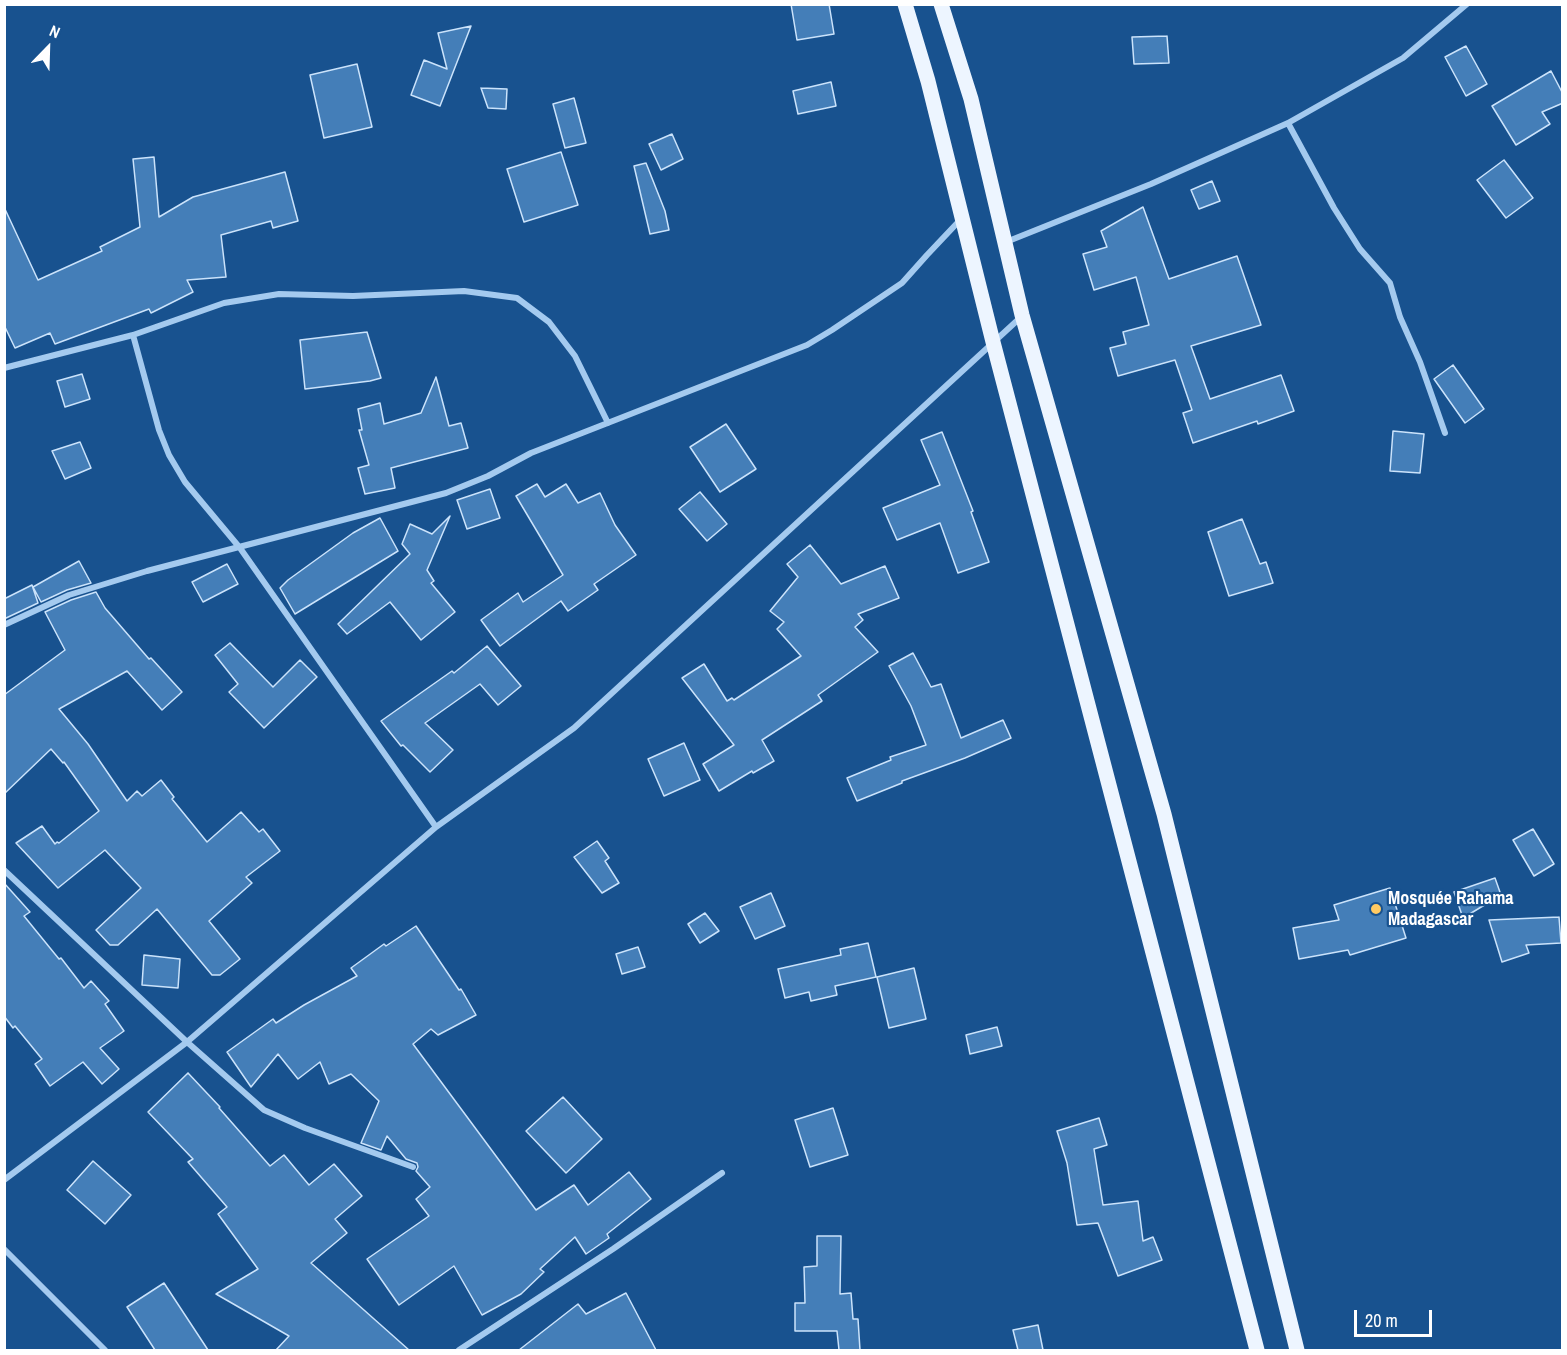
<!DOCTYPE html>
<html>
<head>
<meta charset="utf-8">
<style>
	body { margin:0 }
	#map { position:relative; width:1567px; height:1355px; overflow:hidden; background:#18528f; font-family:"Archivo Narrow",sans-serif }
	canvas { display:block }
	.frame { position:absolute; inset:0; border:6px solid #fff; pointer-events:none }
	.north { position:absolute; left:18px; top:18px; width:60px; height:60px; -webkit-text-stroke:4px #18528f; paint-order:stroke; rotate:23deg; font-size:16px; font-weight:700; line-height:24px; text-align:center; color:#fff }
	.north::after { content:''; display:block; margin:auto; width:21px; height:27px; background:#fff; clip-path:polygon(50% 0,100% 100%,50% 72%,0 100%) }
	.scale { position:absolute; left:1354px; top:1310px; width:78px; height:27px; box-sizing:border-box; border:3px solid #fff; border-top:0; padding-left:8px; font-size:18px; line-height:21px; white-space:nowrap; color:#fff; -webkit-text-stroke:4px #18528f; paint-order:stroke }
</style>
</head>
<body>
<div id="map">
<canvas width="1567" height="1355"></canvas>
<div class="frame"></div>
<div class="north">N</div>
<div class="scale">20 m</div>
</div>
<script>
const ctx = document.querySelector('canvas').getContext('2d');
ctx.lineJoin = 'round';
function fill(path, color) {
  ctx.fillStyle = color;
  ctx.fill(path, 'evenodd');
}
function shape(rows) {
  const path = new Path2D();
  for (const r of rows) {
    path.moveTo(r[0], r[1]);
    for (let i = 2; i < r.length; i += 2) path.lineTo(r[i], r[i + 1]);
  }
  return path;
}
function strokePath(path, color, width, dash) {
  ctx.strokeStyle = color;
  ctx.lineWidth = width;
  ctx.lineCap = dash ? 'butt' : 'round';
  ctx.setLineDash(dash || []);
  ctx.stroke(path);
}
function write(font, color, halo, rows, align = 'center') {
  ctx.font = font + ' "Archivo Narrow",sans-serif';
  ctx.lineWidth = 4.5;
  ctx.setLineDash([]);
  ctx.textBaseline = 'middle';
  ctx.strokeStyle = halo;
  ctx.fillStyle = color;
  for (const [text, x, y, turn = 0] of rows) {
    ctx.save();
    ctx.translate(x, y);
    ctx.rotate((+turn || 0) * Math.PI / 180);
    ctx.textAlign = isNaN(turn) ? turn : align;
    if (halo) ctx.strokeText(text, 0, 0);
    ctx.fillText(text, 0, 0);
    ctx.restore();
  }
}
const building = shape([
	[791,4,829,4,834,34,797,40,791,4],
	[471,26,440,106,411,95,424,60,447,69,438,33,471,26],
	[1167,36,1169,63,1134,64,1132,37,1167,36],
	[1466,46,1487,84,1466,96,1445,57,1466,46],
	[357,64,372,127,324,138,310,75,357,64],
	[1551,71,1563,94,1563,103,1542,112,1550,124,1516,145,1492,106,1551,71],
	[831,82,836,106,798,114,793,91,831,82],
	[481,88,507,89,506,109,488,108,481,88],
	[574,98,586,143,565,148,553,104,574,98],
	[672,134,683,159,661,170,649,144,672,134],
	[561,152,578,205,524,222,507,169,561,152],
	[154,157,159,217,193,197,285,172,298,221,273,228,271,221,221,235,226,277,187,280,193,292,151,313,149,309,55,344,50,333,15,348,4,325,4,207,38,280,102,251,100,247,140,227,133,159,154,157],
	[1504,160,1533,198,1506,218,1477,180,1504,160],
	[646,163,665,211,669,230,650,234,634,166,646,163],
	[1212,181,1220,201,1199,209,1191,190,1212,181],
	[1143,207,1169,279,1237,256,1261,325,1191,346,1210,399,1281,375,1294,411,1258,424,1257,421,1193,443,1183,413,1192,410,1175,360,1118,376,1110,348,1126,344,1123,332,1149,325,1136,277,1094,290,1083,254,1107,247,1101,231,1143,207],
	[367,332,381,378,370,381,305,389,300,340,367,332],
	[1453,365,1484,409,1465,423,1434,379,1453,365],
	[82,374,90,399,65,407,57,381,82,374],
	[436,377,449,426,461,423,468,448,391,468,395,488,365,494,358,468,369,465,359,430,362,430,358,409,380,403,384,424,421,413,436,377],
	[726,424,756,469,720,492,690,447,726,424],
	[1393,431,1424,434,1420,473,1390,471,1393,431],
	[942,432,973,511,971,512,989,562,958,573,940,523,897,540,883,508,940,485,921,440,942,432],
	[80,442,91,468,65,479,52,451,80,442],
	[537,484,545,497,566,484,578,503,600,493,615,525,636,555,594,584,598,590,568,611,561,601,500,646,481,620,518,593,523,602,563,575,516,496,537,484],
	[490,489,500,518,467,529,457,500,490,489],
	[700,492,727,524,707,541,679,509,700,492],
	[450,516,427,570,434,581,431,583,455,612,421,640,390,602,347,634,338,624,410,554,402,544,410,524,432,534,450,516],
	[380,518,398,551,295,614,280,588,288,580,353,533,380,518],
	[1242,519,1260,564,1266,562,1273,583,1229,596,1208,532,1242,519],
	[810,545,841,584,885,566,899,598,858,614,863,620,855,627,878,652,818,695,822,701,762,740,774,761,753,773,752,771,719,791,703,764,734,745,682,678,704,664,727,701,732,698,734,700,801,656,777,629,784,622,770,611,798,577,787,564,810,545],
	[79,561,91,583,67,590,41,602,33,587,79,561],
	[227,564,238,584,203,602,192,582,227,564],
	[32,585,38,603,4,619,4,599,32,585],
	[96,592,105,608,149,659,151,658,182,692,162,710,127,671,59,709,88,744,127,801,137,791,142,796,161,780,174,797,172,799,207,842,241,812,259,832,263,829,280,851,246,877,252,883,209,921,240,959,220,975,212,975,157,909,118,945,110,945,96,930,141,888,105,850,58,888,16,843,42,826,55,844,57,842,59,843,99,811,64,762,63,763,51,749,4,794,4,695,65,650,45,612,71,600,96,592],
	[230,643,273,687,300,660,317,677,264,728,229,692,238,684,215,655,230,643],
	[487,646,521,686,498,705,480,684,425,723,453,750,430,772,403,745,401,746,381,721,452,671,454,673,487,646],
	[913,653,931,687,941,684,961,738,1003,720,1011,738,965,758,902,781,902,783,857,801,847,778,891,760,890,757,926,745,911,706,889,666,913,653],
	[684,743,700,780,664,796,648,759,684,743],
	[1533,829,1554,864,1534,876,1513,840,1533,829],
	[597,841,609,858,605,861,619,883,602,893,574,857,597,841],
	[1495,878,1501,895,1463,918,1454,892,1495,878],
	[4,883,30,912,24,916,59,959,61,958,84,988,91,981,109,1001,105,1004,124,1031,100,1048,119,1069,102,1084,83,1062,50,1086,35,1064,42,1059,15,1026,13,1028,4,1016,4,883],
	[1390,888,1406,938,1350,955,1348,950,1299,959,1293,928,1339,920,1334,905,1390,888],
	[771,893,785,926,755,939,740,907,771,893],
	[705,913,719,931,700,943,688,924,705,913],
	[1559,917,1561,943,1526,945,1529,953,1502,962,1489,920,1559,917],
	[416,926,459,990,461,989,476,1015,438,1035,431,1029,413,1044,536,1210,574,1185,588,1205,629,1172,651,1199,607,1234,609,1238,586,1254,575,1237,540,1269,544,1272,521,1294,482,1315,454,1266,399,1305,367,1259,429,1216,416,1199,430,1187,416,1171,418,1167,417,1163,406,1159,387,1136,381,1150,361,1143,379,1101,351,1074,329,1084,320,1062,298,1079,278,1054,251,1087,227,1052,273,1019,276,1023,304,1005,357,976,351,968,384,944,386,946,416,926],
	[868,943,876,977,835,986,837,995,811,1001,809,992,785,998,778,969,841,955,840,949,868,943],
	[638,947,645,967,622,974,616,954,638,947],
	[144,955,180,959,178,988,142,985,144,955],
	[914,968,926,1019,889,1028,877,977,914,968],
	[997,1027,1002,1046,970,1054,966,1035,997,1027],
	[188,1073,220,1107,219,1108,270,1166,284,1155,309,1185,334,1164,362,1196,335,1219,347,1233,311,1263,409,1350,276,1350,289,1336,216,1294,258,1269,218,1214,227,1207,188,1162,193,1159,148,1112,188,1073],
	[563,1097,602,1139,566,1173,526,1131,563,1097],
	[833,1108,848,1155,810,1167,795,1120,833,1108],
	[1099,1118,1107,1145,1094,1149,1103,1205,1138,1201,1143,1241,1153,1237,1162,1260,1118,1276,1098,1223,1077,1225,1067,1163,1057,1131,1099,1118],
	[93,1161,131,1195,105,1224,67,1190,93,1161],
	[817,1236,841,1236,840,1294,851,1293,853,1319,858,1319,860,1350,839,1350,837,1331,795,1331,795,1303,805,1303,804,1267,817,1266,817,1236],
	[164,1283,208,1350,155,1350,127,1307,164,1283],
	[626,1293,656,1350,519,1350,578,1304,586,1314,626,1293],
	[1038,1325,1043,1350,1018,1350,1013,1330,1038,1325]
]);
fill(building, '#447eb8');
strokePath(building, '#cbe3fb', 1.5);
strokePath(shape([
	[1288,123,1334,208,1360,249,1390,283,1400,317,1420,362,1445,433],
	[1006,242,1151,184,1288,123,1403,58,1467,4],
	[133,335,159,430,169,455,185,482,240,548,436,827],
	[4,368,133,335,224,303,279,294,353,296,464,291,517,298,549,322,575,356,608,423],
	[4,625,69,595,147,571,446,493,488,476,531,453,807,345,832,330,902,283,927,255,961,219],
	[4,870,187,1042,264,1110,305,1128,413,1167],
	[4,1180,187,1042,436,827,574,728,1021,317],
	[4,1249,105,1350],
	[459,1350,613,1249,722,1173]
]), '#a4caef', 6);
strokePath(shape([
	[905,4,928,81,993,342,1257,1350],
	[941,4,971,99,1022,315,1164,814,1297,1350]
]), '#edf5ff', 15);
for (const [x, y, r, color] of [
	[1376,909,6,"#ffca63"]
]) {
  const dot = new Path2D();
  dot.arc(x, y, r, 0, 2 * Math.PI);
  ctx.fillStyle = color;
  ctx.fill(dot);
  strokePath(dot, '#18528f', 2);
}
write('bold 18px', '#fff', '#18528f', [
	["Mosquée Rahama",1388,899],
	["Madagascar",1388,920]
], 'left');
</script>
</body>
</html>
